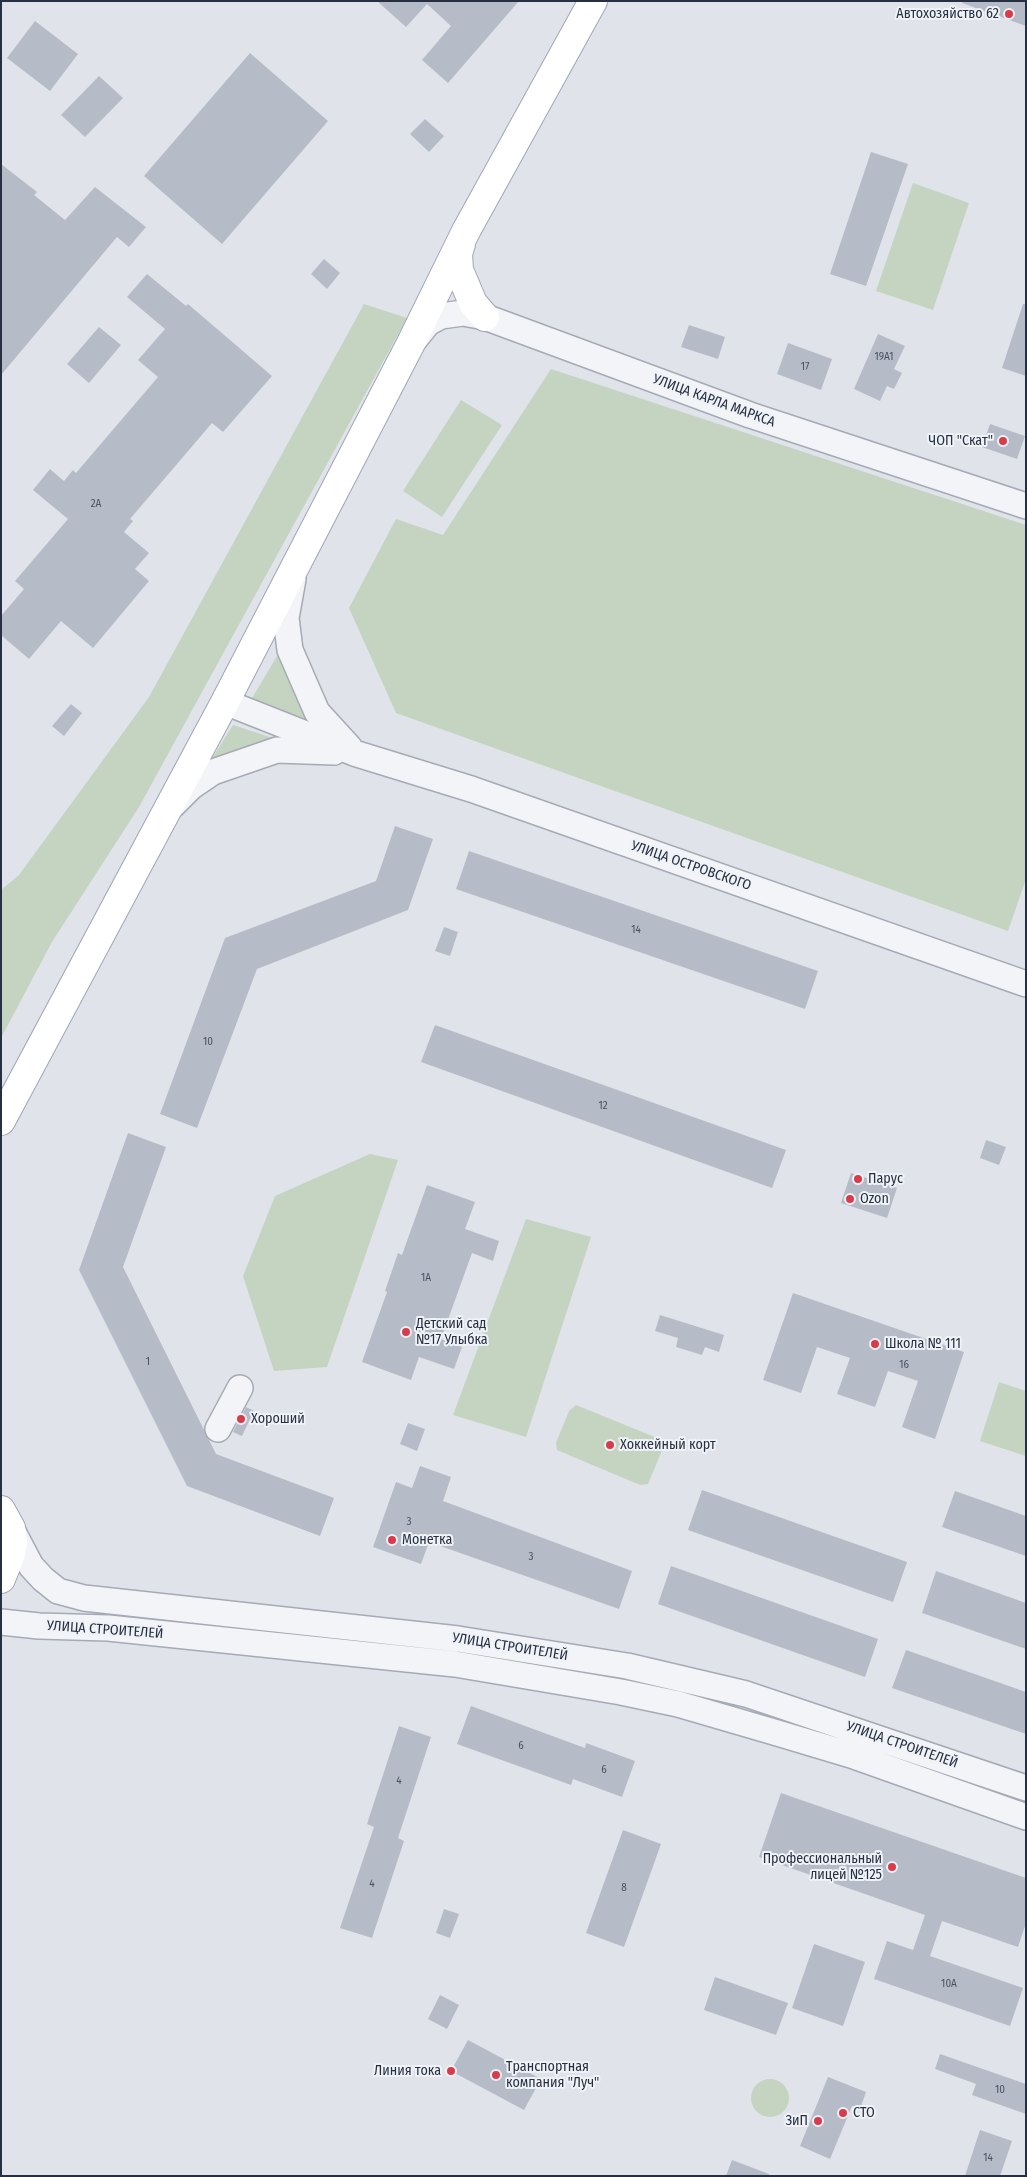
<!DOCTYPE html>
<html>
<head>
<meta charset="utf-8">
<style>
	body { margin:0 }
	#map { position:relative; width:1027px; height:2177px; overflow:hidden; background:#e0e3ea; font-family:"Fira Sans Condensed",sans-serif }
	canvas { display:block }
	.frame { position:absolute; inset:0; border:2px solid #273042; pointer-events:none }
</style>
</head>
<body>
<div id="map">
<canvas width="1027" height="2177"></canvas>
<div class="frame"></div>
</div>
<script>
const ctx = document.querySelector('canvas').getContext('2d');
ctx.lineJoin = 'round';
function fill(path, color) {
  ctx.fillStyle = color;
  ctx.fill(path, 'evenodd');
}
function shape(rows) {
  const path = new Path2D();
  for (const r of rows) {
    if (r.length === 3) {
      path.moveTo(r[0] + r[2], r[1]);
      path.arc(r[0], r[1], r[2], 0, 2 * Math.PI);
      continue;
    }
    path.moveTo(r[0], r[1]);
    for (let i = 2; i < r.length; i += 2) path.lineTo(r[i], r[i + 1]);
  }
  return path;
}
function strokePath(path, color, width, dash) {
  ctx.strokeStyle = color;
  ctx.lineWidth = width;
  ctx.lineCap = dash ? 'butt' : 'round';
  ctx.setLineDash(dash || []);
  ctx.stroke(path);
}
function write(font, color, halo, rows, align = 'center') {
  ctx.font = font + ' "Fira Sans Condensed",sans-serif';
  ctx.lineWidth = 4;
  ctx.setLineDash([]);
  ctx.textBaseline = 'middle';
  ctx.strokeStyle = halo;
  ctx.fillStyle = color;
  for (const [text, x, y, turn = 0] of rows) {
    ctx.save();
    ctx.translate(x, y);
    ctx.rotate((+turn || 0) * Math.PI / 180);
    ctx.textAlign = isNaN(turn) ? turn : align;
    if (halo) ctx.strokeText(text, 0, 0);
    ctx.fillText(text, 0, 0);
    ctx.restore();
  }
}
fill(shape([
	[913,183,969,203,933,310,876,291],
	[364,304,407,318,139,807,52,942,1,1038,1,890,19,875,149,697],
	[551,369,1026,525,1026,879,1008,931,396,713,349,608,396,519,443,535],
	[461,400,502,425,442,517,403,491],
	[280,651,311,721,251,700],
	[233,725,285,742,208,765],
	[370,1154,398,1160,327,1367,274,1371,243,1276,275,1196],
	[526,1219,591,1237,526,1437,453,1415],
	[999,1382,1026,1391,1026,1456,980,1441],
	[576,1405,662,1440,663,1448,648,1484,640,1485,557,1450,556,1443,569,1411],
	[770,2098,19]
]), '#c4d4c0');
fill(shape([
	[377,1,519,1,448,83,422,60,451,26,427,4,406,27],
	[963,1,1026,1,1026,26,962,3],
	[35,21,78,54,50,91,7,58],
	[250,53,328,121,222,244,144,176],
	[99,76,123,98,85,137,61,115],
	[425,119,444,136,429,152,410,134],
	[871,152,908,164,866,286,830,274],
	[1,164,37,192,34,195,65,220,95,187,146,227,129,247,117,237,1,375],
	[324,259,340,273,327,289,311,274],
	[147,274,186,306,188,304,272,376,223,432,212,423,130,519,133,521,124,532,149,553,135,569,149,581,93,648,61,621,29,659,1,635,1,616,24,589,15,581,68,519,33,490,50,469,64,481,73,470,76,473,158,377,138,360,165,329,127,297],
	[1023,304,1026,304,1026,376,1002,368],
	[689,325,725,337,718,359,681,347],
	[99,327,121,345,89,383,67,364],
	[878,334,905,346,894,369,902,373,894,389,887,386,880,401,854,389],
	[788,343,832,359,821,390,777,374],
	[990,424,1025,436,1017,459,982,447],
	[71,704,82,713,64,736,52,726],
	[395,826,433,839,408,910,257,969,197,1128,160,1114,225,938,376,881],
	[469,851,818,971,805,1009,456,889],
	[444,927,458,932,450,956,435,951],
	[435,1025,786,1150,772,1188,421,1062],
	[128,1133,166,1147,123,1267,216,1454,334,1498,320,1536,187,1486,79,1270],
	[986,1140,1006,1147,999,1165,980,1158],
	[851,1173,897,1188,887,1218,841,1203],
	[427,1185,475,1202,465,1229,499,1241,493,1261,472,1253,441,1339,462,1347,454,1369,419,1357,411,1380,362,1362,387,1292,385,1291,398,1253,402,1255],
	[793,1293,964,1352,935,1439,902,1427,918,1381,888,1371,875,1407,837,1394,850,1358,817,1347,801,1393,763,1380],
	[660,1315,724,1335,719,1352,705,1347,702,1355,676,1347,678,1338,655,1331],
	[246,1407,254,1411,242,1436,233,1432],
	[408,1423,425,1429,417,1451,400,1444],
	[420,1466,451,1477,443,1501,632,1571,619,1609,429,1542,421,1564,373,1547,396,1482,412,1488],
	[702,1490,907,1562,893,1602,688,1530],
	[955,1491,1026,1516,1026,1556,942,1527],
	[671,1566,878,1639,865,1677,658,1604],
	[936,1571,1026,1603,1026,1649,922,1613],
	[906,1650,1026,1692,1026,1734,892,1688],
	[471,1706,585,1748,586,1743,635,1761,622,1797,573,1779,571,1785,457,1744],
	[399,1726,431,1737,398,1838,404,1841,372,1938,340,1928,374,1827,367,1824],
	[781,1793,1026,1878,1026,1923,1018,1947,942,1921,930,1956,1023,1988,1010,2026,874,1979,887,1941,913,1950,925,1915,759,1857],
	[623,1830,661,1844,624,1947,586,1933],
	[444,1909,459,1914,450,1938,436,1933],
	[814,1944,865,1962,843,2026,792,2008],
	[715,1977,788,2003,776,2035,704,2010],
	[440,1995,459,2005,447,2029,428,2019],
	[468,2040,541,2079,524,2110,451,2071],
	[940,2054,1026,2084,1026,2114,972,2095,976,2084,935,2069],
	[828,2077,866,2092,860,2109,852,2106,830,2159,800,2146],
	[980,2130,1012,2141,1000,2176,965,2176],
	[732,2160,769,2174,769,2176,726,2176]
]), '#b6bcc7');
const minor = shape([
	[415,339,428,323,441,316,463,313,485,317,750,415,1026,506],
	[293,579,286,618,290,650,317,712,349,747],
	[225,702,354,753,471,789,1026,984],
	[173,805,191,787,213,772,277,750,334,752],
	[218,1429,240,1388],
	[11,1528,31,1566,43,1579,58,1591,84,1598,458,1639,627,1666,746,1694,1026,1788],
	[1,1622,39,1626,108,1628,455,1664,621,1692,678,1704,774,1732,851,1755,1026,1817]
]);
const major = shape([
	[461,244,458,254,459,270,473,303,485,317],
	[1,1121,225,702,411,343,466,231,593,1],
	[1,1510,11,1528,13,1541,11,1554,1,1579]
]);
strokePath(minor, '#a5aab4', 28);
strokePath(major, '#9ea7b7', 30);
strokePath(minor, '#f3f4f8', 25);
strokePath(major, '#fff', 28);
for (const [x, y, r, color] of [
	[1009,14,5,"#d83b4c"],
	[1003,441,5,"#d83b4c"],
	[858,1179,5,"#d83b4c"],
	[850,1199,5,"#d83b4c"],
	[406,1332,5,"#d83b4c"],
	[875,1344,5,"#d83b4c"],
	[241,1419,5,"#d83b4c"],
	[610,1445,5,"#d83b4c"],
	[392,1540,5,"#d83b4c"],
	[892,1867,5,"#d83b4c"],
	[451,2071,5,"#d83b4c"],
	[496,2075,5,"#d83b4c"],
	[843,2113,5,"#d83b4c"],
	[818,2121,5,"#d83b4c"]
]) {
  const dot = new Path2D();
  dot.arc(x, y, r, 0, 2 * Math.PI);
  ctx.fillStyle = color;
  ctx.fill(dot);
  strokePath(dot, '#eff2f7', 2);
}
write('11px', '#4b5363', null, [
	["19А1",884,357],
	["17",805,367],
	["2А",96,504],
	["14",636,930],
	["10",208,1042],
	["12",603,1106],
	["1А",426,1278],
	["1",148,1362],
	["16",904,1365],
	["3",409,1522],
	["3",531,1557],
	["6",521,1746],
	["6",604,1770],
	["4",399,1781],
	["4",372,1884],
	["8",624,1888],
	["10А",949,1984],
	["10",1000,2090],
	["14",988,2158]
]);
write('14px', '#273042', '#eff2f7', [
	["Автохозяйство 62",999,14,"right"],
	["ЧОП \"Скат\"",993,441,"right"],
	["Парус",868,1179],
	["Ozon",860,1199],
	["Детский сад",416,1324],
	["№17 Улыбка",416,1340],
	["Школа № 111",885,1344],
	["Хороший",251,1419],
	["Хоккейный корт",620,1445],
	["Монетка",402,1540],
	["Профессиональный",882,1859,"right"],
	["лицей №125",882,1875,"right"],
	["Транспортная",506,2067],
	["компания \"Луч\"",506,2083],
	["Линия тока",441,2071,"right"],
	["СТО",853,2113],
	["ЗиП",808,2121,"right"]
], 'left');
write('14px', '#273042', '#eff2f7', [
	["УЛИЦА КАРЛА МАРКСА",714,401,20],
	["УЛИЦА ОСТРОВСКОГО",691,866,19],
	["УЛИЦА СТРОИТЕЛЕЙ",105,1630,4],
	["УЛИЦА СТРОИТЕЛЕЙ",510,1647,9],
	["УЛИЦА СТРОИТЕЛЕЙ",902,1745,19]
]);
</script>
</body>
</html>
